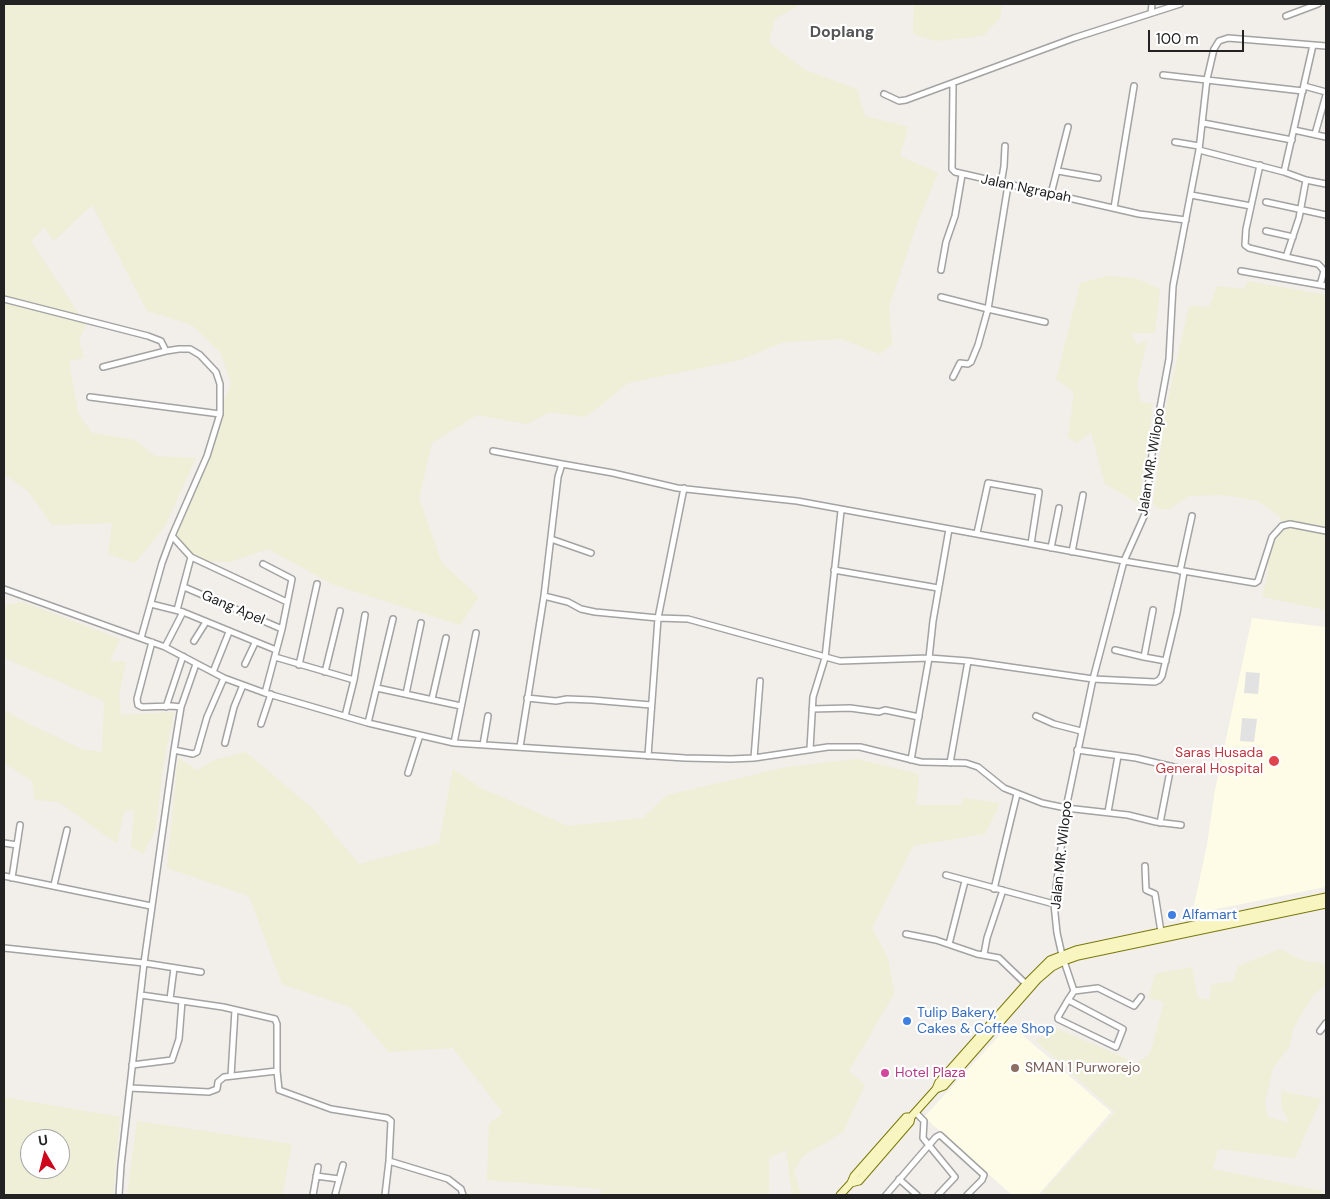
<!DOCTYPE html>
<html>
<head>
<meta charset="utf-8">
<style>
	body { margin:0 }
	#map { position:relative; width:1330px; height:1199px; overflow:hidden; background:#f2eee9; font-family:"DM Sans",sans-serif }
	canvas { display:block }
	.frame { position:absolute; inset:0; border:5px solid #222; pointer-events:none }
	.north { position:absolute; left:20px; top:1129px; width:50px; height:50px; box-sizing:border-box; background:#fff; border:1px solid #a7a7a7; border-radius:50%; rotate:352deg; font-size:14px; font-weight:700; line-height:20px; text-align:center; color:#222 }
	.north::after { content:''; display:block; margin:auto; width:18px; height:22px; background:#ce061b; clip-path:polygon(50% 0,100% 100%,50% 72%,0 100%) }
	.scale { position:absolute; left:1148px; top:30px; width:96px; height:22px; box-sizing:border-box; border:2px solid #222; border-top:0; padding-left:6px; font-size:15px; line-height:18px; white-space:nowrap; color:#222; -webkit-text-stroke:4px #fff; paint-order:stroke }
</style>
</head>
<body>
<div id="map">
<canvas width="1330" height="1199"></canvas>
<div class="frame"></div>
<div class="north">U</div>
<div class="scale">100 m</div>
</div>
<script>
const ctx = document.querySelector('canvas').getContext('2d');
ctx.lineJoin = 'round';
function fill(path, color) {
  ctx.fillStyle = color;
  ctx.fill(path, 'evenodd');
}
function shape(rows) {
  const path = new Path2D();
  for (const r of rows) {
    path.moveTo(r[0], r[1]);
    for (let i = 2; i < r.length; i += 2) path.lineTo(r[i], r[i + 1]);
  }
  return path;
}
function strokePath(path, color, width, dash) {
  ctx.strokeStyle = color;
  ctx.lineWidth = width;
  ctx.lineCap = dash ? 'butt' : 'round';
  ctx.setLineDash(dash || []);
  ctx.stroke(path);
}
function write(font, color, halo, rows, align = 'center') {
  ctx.font = font + ' "DM Sans",sans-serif';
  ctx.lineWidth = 4.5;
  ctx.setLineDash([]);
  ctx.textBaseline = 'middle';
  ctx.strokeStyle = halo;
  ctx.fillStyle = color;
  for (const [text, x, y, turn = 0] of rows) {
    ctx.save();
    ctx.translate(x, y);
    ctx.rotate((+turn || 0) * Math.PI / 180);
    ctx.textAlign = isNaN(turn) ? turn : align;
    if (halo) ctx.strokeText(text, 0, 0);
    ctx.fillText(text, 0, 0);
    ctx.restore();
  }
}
fill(shape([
	[1252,618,1326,627,1326,887,1192,914,1207,845,1215,790],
	[1010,1024,1111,1112,1038,1195,1012,1195,924,1117]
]), '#fefce6');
fill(shape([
	[4,4,801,4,775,19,769,43,805,70,857,89,865,116,908,127,900,156,938,173,918,221,889,306,892,344,880,354,841,339,784,342,740,360,628,383,586,417,549,412,527,424,477,415,432,443,419,498,442,563,479,597,460,625,334,585,268,549,230,562,188,560,171,536,205,456,231,383,220,352,192,325,147,311,92,205,54,241,44,227,31,241,86,325,79,341,84,358,69,361,78,413,92,433,135,440,155,456,196,458,165,526,135,563,108,554,112,523,52,525,28,491,4,474],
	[914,4,1002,4,1000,18,983,36,935,41,913,34],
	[1108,276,1135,278,1160,289,1155,333,1131,333,1137,345,1147,340,1137,385,1141,402,1153,404,1139,504,1105,484,1091,432,1077,443,1068,437,1074,392,1056,379,1080,283],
	[1248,281,1326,295,1326,610,1262,597,1268,574,1269,549,1284,527,1280,517,1258,501,1223,495,1189,496,1169,509,1159,509,1153,504,1167,403,1189,306,1209,307,1217,286,1244,289],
	[23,602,120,639,110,661,126,662,119,695,121,715,174,712,164,761,155,831,143,854,131,847,134,810,124,811,117,844,59,802,35,800,32,781,4,763,4,710,17,718,81,749,102,752,104,701,4,658,4,605],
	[246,752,313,809,359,864,439,843,453,769,481,788,568,826,643,818,667,795,787,767,857,759,919,774,916,805,961,805,963,798,1000,803,985,834,913,846,872,928,888,958,894,994,849,1071,865,1085,843,1132,803,1156,794,1171,801,1195,792,1195,786,1150,769,1158,769,1195,601,1195,601,1189,487,1180,489,1124,503,1113,453,1048,389,1052,350,1007,282,984,249,896,167,868,178,758,197,770,214,760],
	[1280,949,1301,960,1326,964,1326,985,1313,995,1293,1029,1290,1046,1273,1068,1265,1102,1268,1117,1289,1123,1282,1108,1281,1091,1321,1099,1295,1158,1218,1149,1213,1169,1323,1191,1322,1195,1040,1195,1115,1112,1036,1041,1053,1027,1137,1063,1150,1054,1164,1002,1149,998,1155,974,1192,967,1198,998,1209,1000,1212,984,1233,981,1238,966],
	[4,1097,120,1117,113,1195,4,1195],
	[30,1139,60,1139,60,1169,30,1169],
	[137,1121,292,1144,282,1195,127,1195]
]), '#efeed6');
fill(shape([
	[1246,672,1260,673,1258,694,1244,693],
	[1242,718,1257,719,1254,742,1240,741]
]), '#e2e2e2');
const street = shape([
	[1151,13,1152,4],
	[1286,16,1318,4],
	[1313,45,1284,172,1306,180,1299,218,1286,257,1318,264,1321,267,1324,271,1320,285],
	[1163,75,1303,91],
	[951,84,953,86,952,169,955,172,1139,214,1186,220],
	[1304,86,1326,92],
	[884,94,899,101,906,100,1074,38,1180,4],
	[1203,123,1292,140],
	[1294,130,1326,137],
	[1315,134,1326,95],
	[1175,142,1199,146],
	[1199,150,1284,172],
	[1260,165,1246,229,1245,245,1249,248,1286,257],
	[1058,171,1098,178],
	[1306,180,1326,184],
	[1001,184,1004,166,1005,146],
	[1051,194,1068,127],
	[1191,195,1251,206],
	[1266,202,1326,215],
	[1114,208,1134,86],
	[1266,231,1293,237],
	[941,270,946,242,955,216,962,175],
	[1241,271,1326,286],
	[941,297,988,309,1008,185],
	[4,299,148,336,161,341,166,351],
	[103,367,166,351,179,349,190,349,200,355,216,372,220,384,220,414],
	[953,377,960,363,968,364,971,362,978,345,988,309,1045,322],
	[90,397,220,414,207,456,172,536,162,563,141,638],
	[493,451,562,464],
	[977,533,988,483,1039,492,1031,544],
	[172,536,191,557,287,602],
	[551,539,591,553],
	[1051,548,1059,508],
	[1072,552,1083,495],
	[263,564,292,579,282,629,265,693],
	[834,570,938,588],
	[1180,571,1192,516],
	[184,587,282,629],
	[4,589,165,647,224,678,265,693,368,723,454,743,685,758,731,759,754,758,828,747,860,747,921,762,966,763,978,767,1004,788,1042,803,1066,808,1128,815,1156,822,1181,825],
	[544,596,568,602,581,609,595,612,658,618,688,619,840,661,929,658,968,661,1093,679,1155,682,1159,680,1162,676,1177,613,1184,572],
	[151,604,183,612,276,650],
	[177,610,191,557],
	[194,641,206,622],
	[152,642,137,699,138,705,142,707,172,706,181,707],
	[165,647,183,612],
	[1115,650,1144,657,1153,610],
	[275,657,354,680],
	[1144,657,1166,661],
	[245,664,255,643],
	[299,665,317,584],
	[213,672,229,632],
	[325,672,340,611],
	[377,688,461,706],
	[406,694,421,623],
	[527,698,556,701,567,699,592,700,651,705],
	[432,699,446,638],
	[166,707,183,656],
	[812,709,850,708,879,712,885,710,919,717],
	[345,716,354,680,365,615],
	[1036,716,1054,724,1081,731],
	[368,723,393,619],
	[261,724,271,694],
	[225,743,234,707,243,685],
	[454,743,476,633],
	[483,745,488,716],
	[520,747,544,596,558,477,562,464,613,473,677,488,797,501,1124,561,1255,583,1258,581,1272,537,1282,526,1290,524,1326,531],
	[810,749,813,697,825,658,841,511],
	[174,750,193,754,197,752,207,717,224,678],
	[1077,750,1136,758,1182,769],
	[648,756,658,618,684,488],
	[754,758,760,681],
	[911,760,929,658,933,621,949,529],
	[950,763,968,661],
	[408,773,420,735],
	[1108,812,1118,756],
	[1160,823,1171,766],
	[4,843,17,845],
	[1145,866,1146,890,1155,894,1161,932],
	[946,875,1054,904],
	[4,876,151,906],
	[12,878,20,825],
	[54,885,67,830],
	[994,889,1017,794],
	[906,934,936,940,977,954,999,958,1026,984],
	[949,944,965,881],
	[4,948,144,963,201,972],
	[984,954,987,938,1003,890],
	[1062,955,1057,933,1054,904,1066,808,1093,679,1124,561,1145,514,1153,446,1169,359,1173,286,1199,150,1207,79,1214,49,1219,41,1228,38,1326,46],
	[1064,961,1074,991,1068,1000,1058,1017,1058,1019,1116,1047,1123,1029,1068,1000],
	[1074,991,1098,988,1134,1006,1141,997],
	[141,995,223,1007,275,1019,277,1024,277,1071,279,1090,331,1109,387,1118,391,1121,389,1161,385,1195],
	[170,999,174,968],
	[1320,1031,1326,1023],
	[132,1065,172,1060,179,1039,182,1001],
	[231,1076,235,1010],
	[130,1088,209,1092,217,1089,218,1082,224,1077,277,1071],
	[915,1112,924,1121,923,1138,955,1177,938,1195],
	[389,1161,448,1179,461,1189,463,1195],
	[316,1176,339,1179],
	[899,1179,917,1195],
	[119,1195,121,1165,144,963,174,750,181,707,196,664],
	[313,1195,318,1167],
	[335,1195,343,1165],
	[886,1195,936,1137,940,1135,984,1175,982,1180,967,1195]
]);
const secondary = shape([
	[936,1089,944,1086,1038,979,1052,967,1064,961,1078,956,1326,904],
	[851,1183,859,1181,910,1122,911,1117,936,1089,939,1082,1026,984,1050,960,1076,950,1326,897],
	[840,1195,851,1183,854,1176,906,1117,911,1117]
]);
strokePath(street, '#a3a3a3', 8);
strokePath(secondary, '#797909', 9);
strokePath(street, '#fff', 5);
strokePath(secondary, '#f8f5c1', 7);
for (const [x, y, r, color] of [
	[1274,761,6,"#e0444e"],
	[1172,915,5,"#3f7fe0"],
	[907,1021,5,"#3f7fe0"],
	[1015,1068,5,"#8d6e63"],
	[885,1073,5,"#d1479c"]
]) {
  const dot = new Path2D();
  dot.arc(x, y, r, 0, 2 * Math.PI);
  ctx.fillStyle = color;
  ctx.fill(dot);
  strokePath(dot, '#fff', 2);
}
write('14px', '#222', '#fff', [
	["Jalan Ngrapah",1026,189,12],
	["Jalan MR. Wilopo",1152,462,-81],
	["Gang Apel",233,608,23],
	["Jalan MR. Wilopo",1062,855,-84]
]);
write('14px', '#be3a42', '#fff', [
	["Saras Husada",1263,753],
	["General Hospital",1263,769]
], 'right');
write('14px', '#366cbe', '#fff', [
	["Alfamart",1182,915],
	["Tulip Bakery,",917,1013],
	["Cakes & Coffee Shop",917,1029]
], 'left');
write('14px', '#785e54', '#fff', [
	["SMAN 1 Purworejo",1025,1068]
], 'left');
write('14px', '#b23c85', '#fff', [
	["Hotel Plaza",895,1073]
], 'left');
write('bold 16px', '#555', '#fff', [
	["Doplang",842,33]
]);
</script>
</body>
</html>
